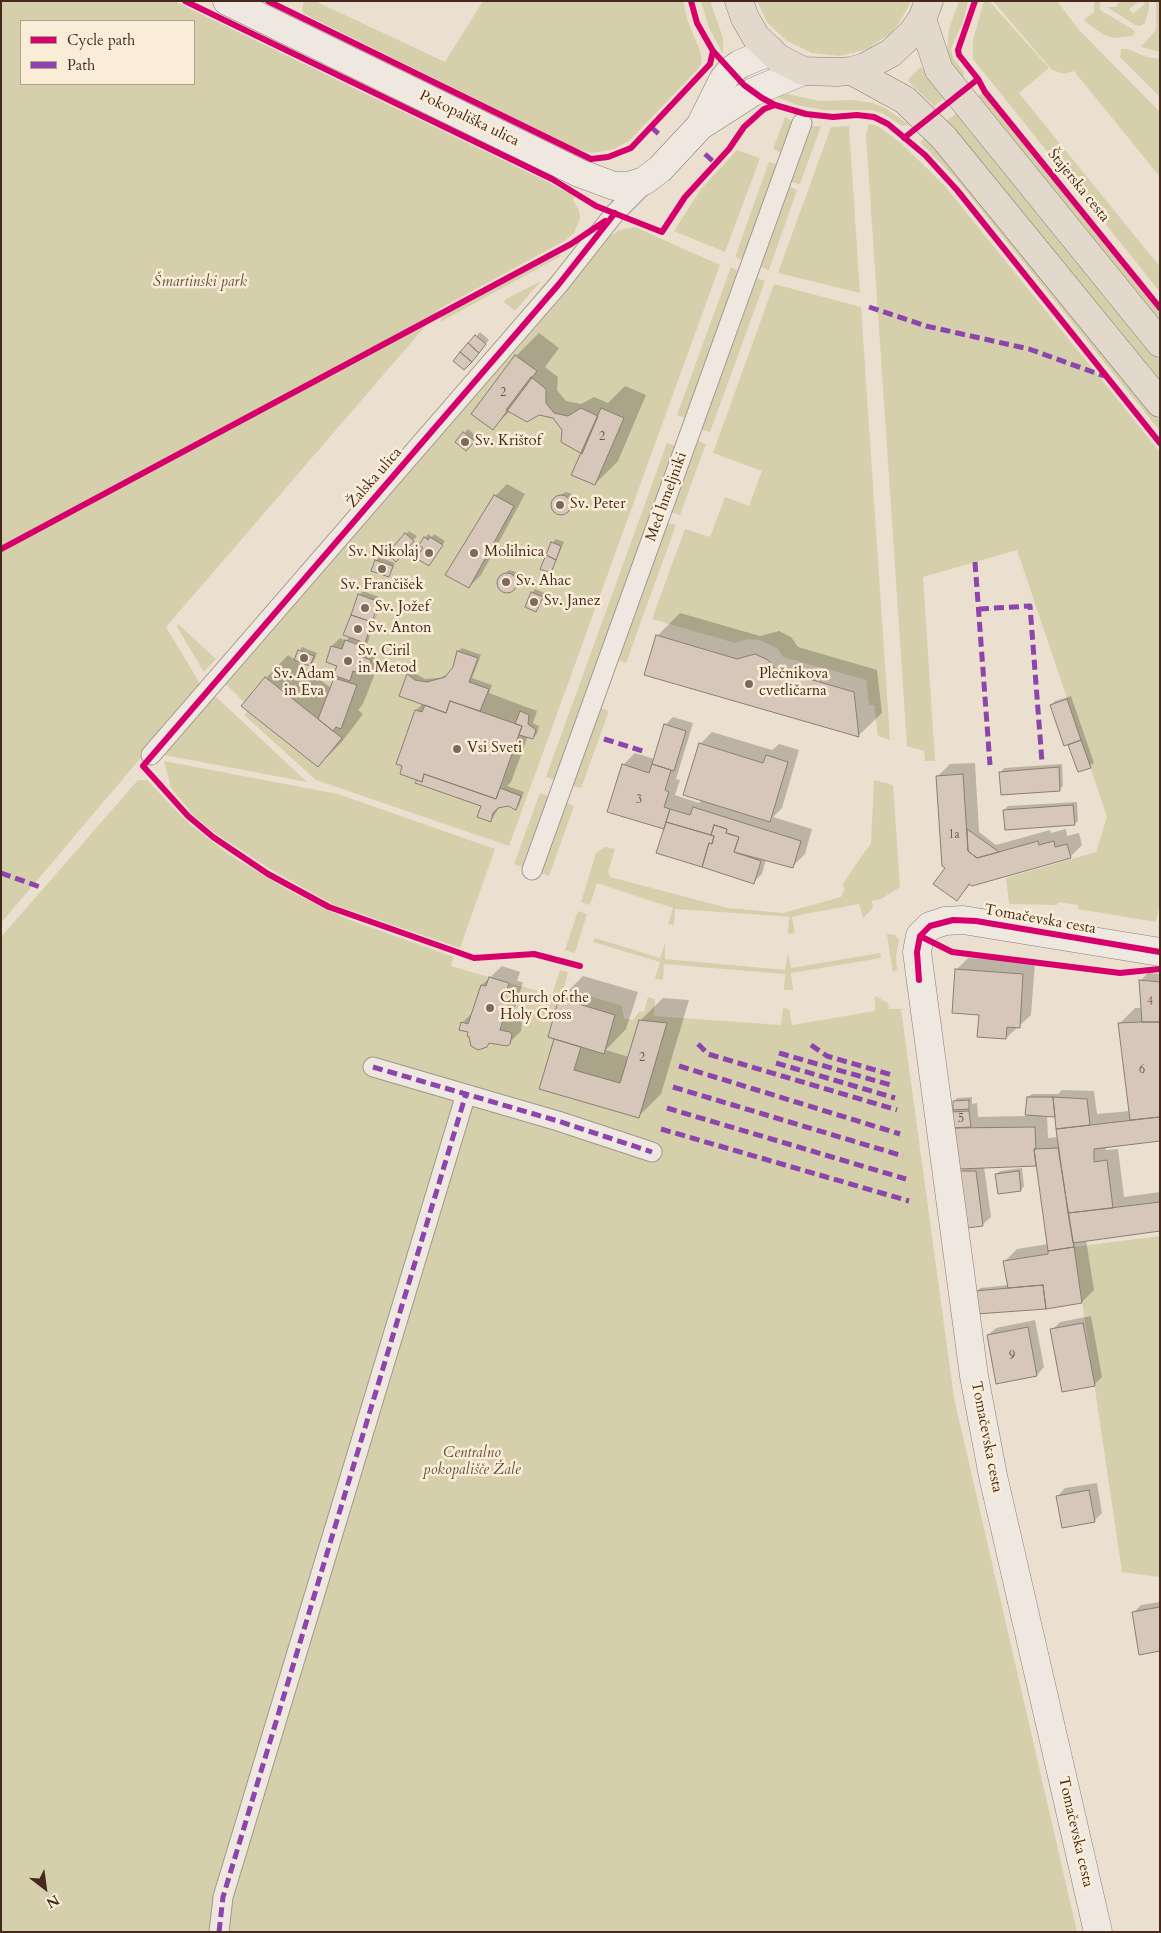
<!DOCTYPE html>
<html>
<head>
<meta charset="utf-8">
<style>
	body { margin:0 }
	#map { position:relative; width:1161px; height:1933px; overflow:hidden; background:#ebe0cf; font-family:Cardo,serif }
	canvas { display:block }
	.frame { position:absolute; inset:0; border:2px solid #45291d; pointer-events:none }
	.legend { position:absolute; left:20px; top:20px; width:175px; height:65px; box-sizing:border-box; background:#faedd8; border:1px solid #b29f8d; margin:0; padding:6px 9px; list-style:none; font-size:15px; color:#45291d }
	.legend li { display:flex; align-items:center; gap:10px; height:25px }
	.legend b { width:25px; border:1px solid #b29f8d }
	.north { position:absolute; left:20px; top:1863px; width:50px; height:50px; -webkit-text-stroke:4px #faedd8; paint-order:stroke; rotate:150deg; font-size:14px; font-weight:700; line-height:20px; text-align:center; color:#45291d }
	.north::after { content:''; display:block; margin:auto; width:18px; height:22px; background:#45291d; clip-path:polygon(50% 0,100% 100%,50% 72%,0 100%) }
</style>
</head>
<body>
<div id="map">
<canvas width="1161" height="1933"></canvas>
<div class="frame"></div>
<ul class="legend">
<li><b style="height:6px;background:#d6006c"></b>Cycle path</li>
<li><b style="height:6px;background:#8e44ad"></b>Path</li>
</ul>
<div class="north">N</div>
</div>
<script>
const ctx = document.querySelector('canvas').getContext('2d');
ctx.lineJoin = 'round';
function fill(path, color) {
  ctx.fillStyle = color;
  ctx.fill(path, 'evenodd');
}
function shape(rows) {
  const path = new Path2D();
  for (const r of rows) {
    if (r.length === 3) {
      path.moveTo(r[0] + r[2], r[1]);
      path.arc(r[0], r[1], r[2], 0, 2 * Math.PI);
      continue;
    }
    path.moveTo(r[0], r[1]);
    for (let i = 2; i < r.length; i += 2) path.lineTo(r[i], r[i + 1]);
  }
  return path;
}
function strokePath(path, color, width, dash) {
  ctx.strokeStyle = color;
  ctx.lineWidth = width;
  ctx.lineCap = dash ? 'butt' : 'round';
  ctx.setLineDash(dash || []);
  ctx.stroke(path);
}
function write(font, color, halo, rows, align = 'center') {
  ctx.font = font + ' Cardo,serif';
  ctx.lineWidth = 5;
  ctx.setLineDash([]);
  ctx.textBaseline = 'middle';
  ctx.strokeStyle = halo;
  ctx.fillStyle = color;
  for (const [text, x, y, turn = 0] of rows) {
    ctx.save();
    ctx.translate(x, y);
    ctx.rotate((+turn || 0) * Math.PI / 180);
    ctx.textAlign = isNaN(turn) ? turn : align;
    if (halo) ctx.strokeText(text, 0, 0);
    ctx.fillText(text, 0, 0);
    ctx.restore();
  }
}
fill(shape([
	[1,1,174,1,550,183,575,197,573,200,579,210,580,219,574,233,566,240,441,308,166,627,199,682,199,689,1,923],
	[21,21,194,21,194,84,21,84],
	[304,1,315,1,445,62,483,1,683,1,688,22,700,51,702,62,698,69,629,141,614,149,592,153,575,148,304,14,302,9],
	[701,1,710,1,723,38,723,54,709,28],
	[757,1,911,1,899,23,890,34,867,49,840,56,812,53,787,41,767,22],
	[959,1,968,1,963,22,951,48,953,58,964,72,963,81,950,64,947,52,949,29],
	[984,1,989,1,1049,68,1019,93,1160,267,1160,292,973,59,973,40],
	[993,1,1057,1,1079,30,1160,112,1160,177,1074,71,1064,74,1052,70],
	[1094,1,1100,1,1100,10,1132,29,1135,32,1132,36,1114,38,1104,35,1087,23,1084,20,1094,12],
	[1120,1,1140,1,1129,9,1133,14,1145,4,1144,2,1149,1,1149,9,1145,23,1141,26,1135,25,1107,7,1116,7],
	[1156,1,1160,1,1160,52,1141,47,1156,30],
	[1121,49,1128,49,1146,57,1160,59,1160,97,1120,57],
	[921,67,946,97,934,106,908,81,909,78],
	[982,93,1160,313,1160,325,976,98],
	[788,94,819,101,852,100,873,103,887,109,909,125,902,126,884,114,872,110,824,110,797,105,772,95],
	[958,112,1160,360,1160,386,946,121],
	[785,117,792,121,781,153,773,149],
	[869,124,878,126,902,144,944,185,1160,452,1160,902,1156,922,1078,909,1078,905,1058,902,1057,905,1009,904,1006,878,1096,852,1107,817,1017,550,923,577,935,761,925,761,924,751,907,746,866,135],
	[812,126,821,126,800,184,792,182],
	[849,126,860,293,778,273,831,127],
	[925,138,962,177,1160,421,1160,431,957,180,920,142],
	[737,150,760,158,725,252,674,231,701,189],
	[769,162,777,164,742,260,735,257],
	[790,187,797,190,769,270,761,267],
	[635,227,720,265,509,846,316,780,244,715,247,711,241,706,244,702,225,683,609,237,619,230],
	[560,254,561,256,440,322,442,316],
	[731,267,738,271,685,418,677,415],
	[553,274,556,274,507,333,505,331],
	[757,278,765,281,710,432,702,430],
	[541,281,515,311,504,302,506,299],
	[774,284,861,307,890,740,878,736,874,705,869,705,866,680,783,657,777,648,759,640,748,639,735,643,652,619,685,529,710,537,725,497,749,506,762,471,713,453],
	[698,441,706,444,680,515,672,512],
	[667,443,675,446,554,780,546,777],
	[668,523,676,525,626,663,619,660],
	[178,624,216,659,204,672,177,627],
	[214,695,307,782,164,755],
	[601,708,609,711,581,788,573,786],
	[164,761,338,794,495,849,460,948,332,904,272,870,216,834,194,816,171,788],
	[138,780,147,780,186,821,228,854,293,893,347,919,454,957,451,966,509,983,552,995,560,970,568,972,564,988,622,1006,624,1018,633,1020,640,1011,644,1012,648,997,655,999,654,1016,781,1025,783,1008,789,1009,792,1025,875,1011,875,996,888,1003,889,1009,901,1009,954,1398,1077,1932,1,1932,1,937],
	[874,780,893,785,900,887,881,899,872,901,873,908,863,918,859,904,800,915,792,917,795,933,788,934,789,917,765,915,675,909,674,925,668,924,673,908,597,883,590,905,581,902,596,853,605,847,615,849,608,872,610,877,728,908,783,913,841,897,845,888,842,885,871,843],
	[540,793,548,796,522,867,514,864],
	[567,803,574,806,549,876,541,873],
	[578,911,587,914,575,953,565,950],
	[887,934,895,935,899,940,896,956,897,969,893,973],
	[595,938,660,958,665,943,665,959,785,970,788,952,791,968,880,953,881,958,791,973,793,990,784,990,785,974,664,964,663,980,655,979,660,962,593,942],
	[1160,1236,1160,1577,1122,1572,1074,1247]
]), '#d5cfac');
fill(shape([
	[480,332,489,340,467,365,455,360],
	[539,333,559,348,545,367,558,377,557,390,566,401,581,404,594,397,608,403,625,386,646,395,618,461,595,484,582,453,553,416,510,411,493,428,473,414,516,356],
	[468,429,477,437,470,446,457,442],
	[507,484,525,494,481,575,469,587,495,496],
	[566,492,572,494,574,501,571,508,561,514,554,511,551,505,554,498],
	[409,531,417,536,399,556,406,534],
	[428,534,432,537,434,534,445,541,429,564,425,547,425,538],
	[556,539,564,542,551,572,552,543],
	[379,557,395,563,389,576,376,561],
	[509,570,516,572,520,580,511,591,504,592,499,587,498,580],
	[535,589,545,593,536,611,532,593],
	[363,591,379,597,365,637,368,637,382,598,366,648,377,652,374,661,379,663,363,704,358,710,363,714,341,743,318,766,266,678,288,655,295,660,302,647,317,653,314,661,310,665,295,660,331,688,339,675,338,665,327,661,332,646,340,638,346,641,350,636,359,595],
	[680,613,760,636,779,631,791,637,798,647,877,670,882,713,859,735,646,674,657,636],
	[462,648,481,655,472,678,492,685,489,693,537,711,533,723,539,726,537,734,533,738,528,736,511,782,507,786,524,792,519,805,516,809,511,806,500,806,491,821,482,806,418,781,404,765,398,763,416,710,423,704,408,675,412,672,425,679,439,678,449,674,454,668,458,651],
	[1071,696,1094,763,1079,771,1069,743,1051,705,1055,701],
	[673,717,693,723,676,779,680,780,675,795,699,803,702,800,700,744,712,732,772,750,779,744,799,750,782,808,773,817,812,829,805,854,793,866,766,859,762,874,754,882,667,825,623,765,635,753,654,759,665,725],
	[975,763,979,832,996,845,1050,830,1051,833,1066,829,1067,836,1079,833,1082,845,1070,857,971,884,957,899,947,868,938,776,950,764],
	[1062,764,1063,786,1060,789,1001,772,1004,768],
	[1077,802,1078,821,1074,824,1004,810,1008,806],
	[968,958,1035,962,1031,1015,1006,1038,980,1014,956,970],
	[502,966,520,972,517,981,523,982,512,1018,522,1021,521,1031,509,1043,491,1042,486,1046,462,1023,474,1011,482,985],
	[1148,973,1160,974,1160,1140,1106,1146,1106,1150,1118,1149,1124,1197,1160,1192,1160,1230,1086,1240,1094,1290,1082,1302,976,1292,980,1288,1009,1285,1005,1261,1017,1249,1048,1244,1037,1165,984,1167,991,1217,983,1224,968,1226,961,1171,965,1167,960,1167,952,1112,954,1101,957,1098,972,1097,972,1104,977,1103,978,1117,1026,1116,1028,1097,1032,1094,1058,1094,1062,1090,1094,1091,1097,1114,1130,1111,1119,1024,1135,1008,1142,1008,1140,981],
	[1047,1115,1056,1115,1058,1137,1048,1138],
	[583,976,638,992,626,1029,606,1050,629,1057,640,1021,663,998,689,1000,661,1094,638,1117,541,1088,556,1038,560,999],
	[1022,1168,1024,1186,1021,1190,997,1174,1000,1171],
	[1091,1316,1102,1377,1094,1385,1052,1330,1060,1322],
	[1035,1320,1044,1367,1037,1375,988,1335,996,1328],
	[1097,1483,1102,1513,1094,1521,1058,1496,1065,1488],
	[1160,1602,1160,1650,1133,1613,1141,1605]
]), '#0003');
const building = shape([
	[475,335,486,344,479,353,468,343,475,335],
	[468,343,479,353,472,362,460,352,468,343],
	[460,352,472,362,464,370,453,361,460,352],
	[515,355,537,371,493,430,471,414,515,355],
	[531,377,546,389,546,403,554,413,568,416,581,408,598,416,582,454,561,442,562,430,553,418,539,415,527,422,506,410,531,377],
	[601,408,624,418,595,485,571,475,601,408],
	[463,432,475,441,466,451,455,442,463,432],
	[561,505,10],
	[494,495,514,506,469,588,445,575,494,495],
	[405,533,414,541,396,562,387,554,405,533],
	[424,537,428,540,430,537,443,545,429,566,416,558,423,548,419,545,424,537],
	[551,542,561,546,556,560,546,555,551,542],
	[546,555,556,560,551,573,540,569,546,555],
	[375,560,393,566,389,577,371,571,375,560],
	[507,583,10],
	[531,592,543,597,536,612,525,607,531,592],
	[358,594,379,602,372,622,351,615,358,594],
	[351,615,372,622,365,643,343,635,351,615],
	[656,635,737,659,755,654,768,660,775,669,854,692,859,737,644,675,656,635],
	[345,640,362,646,359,656,371,660,365,675,353,671,350,681,333,675,337,666,326,662,331,646,342,649,345,640],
	[298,650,314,656,310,666,294,660,298,650],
	[457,651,478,658,469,682,489,689,480,711,450,701,446,713,399,696,407,674,415,680,427,682,445,677,453,667,457,651],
	[265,677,342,738,318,767,241,706,265,677],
	[334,678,357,685,341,729,336,727,333,731,318,719,334,678],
	[1067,699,1081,740,1064,746,1050,705,1067,699],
	[450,701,522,726,496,799,424,774,422,782,400,774,402,766,396,764,415,710,422,712,425,705,446,713,450,701],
	[520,711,529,715,528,724,536,730,533,739,519,735,522,726,515,724,520,711],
	[664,724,686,731,674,771,652,764,664,724],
	[1081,740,1091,768,1078,772,1068,745,1081,740],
	[699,743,763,763,766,755,788,762,770,822,683,795,699,743],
	[622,764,649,773,652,764,671,770,665,790,669,792,664,807,670,809,664,829,607,812,622,764],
	[1059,767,1060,791,1001,795,999,772,1059,767],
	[424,774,496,799,500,788,521,796,516,810,508,806,498,808,493,813,491,822,477,817,481,806,415,783,417,780,422,782,424,774],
	[963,774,968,851,977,858,1038,841,1039,845,1054,841,1055,847,1067,844,1071,858,972,886,969,884,957,901,933,884,945,868,942,866,936,776,963,774],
	[1073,805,1075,825,1005,830,1003,810,1073,805],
	[693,807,801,841,793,868,734,852,739,837,726,833,727,829,714,825,711,835,666,822,670,809,690,815,693,807],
	[666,822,714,836,712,844,709,843,702,867,656,853,666,822],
	[714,825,727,829,726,833,739,837,734,852,761,861,754,884,702,867,709,843,712,844,714,836,711,835,714,825],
	[967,829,999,852,977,858,968,851,967,829],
	[955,969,1023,974,1020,1028,1007,1027,1006,1039,977,1037,979,1015,952,1013,955,969],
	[489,977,509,983,506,993,511,994,500,1030,510,1032,512,1035,510,1044,507,1046,489,1043,487,1047,478,1050,471,1046,469,1037,467,1036,468,1032,459,1030,461,1022,468,1024,481,985,486,986,489,977],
	[1139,980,1160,982,1160,1022,1142,1022,1139,980],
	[559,998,615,1015,604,1054,548,1037,559,998],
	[639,1020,667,1023,639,1118,539,1089,554,1039,581,1047,574,1070,620,1083,639,1020],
	[1142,1022,1160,1022,1160,1117,1130,1120,1118,1023,1142,1022],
	[1027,1097,1053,1097,1055,1117,1025,1115,1027,1097],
	[1053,1097,1087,1099,1090,1125,1056,1129,1053,1097],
	[969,1100,969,1109,953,1110,953,1101,969,1100],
	[969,1111,971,1127,952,1128,951,1112,969,1111],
	[1160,1117,1160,1141,1094,1149,1094,1162,1107,1160,1113,1208,1068,1213,1056,1129,1160,1117],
	[1035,1127,1036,1149,1034,1149,1036,1166,959,1169,952,1128,1035,1127],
	[1058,1148,1074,1247,1048,1251,1034,1149,1058,1148],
	[959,1171,976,1171,983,1226,967,1228,959,1171],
	[1019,1171,1021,1191,998,1194,995,1174,1019,1171],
	[1160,1202,1160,1231,1073,1243,1068,1213,1160,1202],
	[1074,1247,1082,1303,1046,1309,1043,1285,1008,1288,1003,1261,1048,1254,1048,1251,1074,1247],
	[1043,1285,1046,1309,976,1314,975,1291,1043,1285],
	[1083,1323,1095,1386,1062,1392,1050,1329,1083,1323],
	[1028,1327,1037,1376,996,1384,987,1335,1028,1327],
	[1089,1490,1095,1522,1062,1528,1056,1496,1089,1490],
	[1160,1607,1160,1651,1139,1655,1132,1612,1160,1607]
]);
fill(building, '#d7c7ba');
strokePath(building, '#897e74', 1);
const street = shape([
	[151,755,559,284,615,213,645,183],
	[532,870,802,123],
	[373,1067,558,1121,652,1152],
	[219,1932,223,1897,466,1094]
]);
const secondary = shape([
	[227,1,579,173,614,186,628,186,644,181,660,169,700,126,753,92,803,71],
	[701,124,723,80,730,71,740,64,771,51],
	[1098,1932,993,1476,974,1376,917,952,920,936,930,926,945,921,963,920,1160,952]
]);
const primary = shape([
	[739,1,745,18,756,37,778,58,803,71,836,72,852,71,865,67,891,53,912,33,922,19,929,1],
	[922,19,939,70,1160,343],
	[852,71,905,100,944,138,1160,403]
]);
strokePath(street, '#a1978b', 21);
strokePath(secondary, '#897e74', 29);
strokePath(primary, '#897e74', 29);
strokePath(street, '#eee8e0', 19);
strokePath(secondary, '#eee8e0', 28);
strokePath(primary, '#e2d8cb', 28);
strokePath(shape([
	[651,127,661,136],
	[705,154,716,164],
	[869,307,926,326,1029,349,1104,376],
	[975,562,990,765],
	[979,609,1030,606,1042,762],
	[604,739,646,752],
	[1,873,40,887],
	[698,1044,708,1054,897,1110],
	[811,1045,827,1056,892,1075],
	[779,1053,894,1086],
	[776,1063,895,1098],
	[679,1066,900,1134],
	[373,1067,558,1121,652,1152],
	[673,1087,903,1156],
	[667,1108,906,1179],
	[661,1129,909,1201],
	[219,1932,223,1897,466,1094]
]), '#8e44ad', 5, [10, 5]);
strokePath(shape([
	[185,1,552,179,596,206,662,232,685,197,729,149,744,127,764,109,775,105],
	[268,1,591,159,608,157,631,148,710,64,713,51],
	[691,1,697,23,713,51,744,85,762,98,775,105,806,114,833,117,857,115,874,117,888,124,925,155,957,190,1160,443],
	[975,1,958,50,959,55,978,79,985,92,1160,308],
	[904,138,978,79],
	[1,549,571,244,605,221],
	[920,936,952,952,1120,973,1160,969],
	[580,966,534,954,474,958,329,907,268,874,213,837,188,816,143,766,559,284,615,213],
	[919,980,917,952,920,936,930,926,953,920,976,921,1160,952]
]), '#d6006c', 6);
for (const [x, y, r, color] of [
	[465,442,5,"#7f695b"],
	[560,505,5,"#7f695b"],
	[429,553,5,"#7f695b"],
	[474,553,5,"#7f695b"],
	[382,569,5,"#7f695b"],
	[506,582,5,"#7f695b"],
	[534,602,5,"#7f695b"],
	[365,608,5,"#7f695b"],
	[358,629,5,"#7f695b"],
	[304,658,5,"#7f695b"],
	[348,661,5,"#7f695b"],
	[749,684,5,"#7f695b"],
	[457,749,5,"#7f695b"],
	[490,1008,5,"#7f695b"]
]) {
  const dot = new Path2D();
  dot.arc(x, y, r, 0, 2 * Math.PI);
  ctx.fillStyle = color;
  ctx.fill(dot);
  strokePath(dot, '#faedd8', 2);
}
write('12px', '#6a5044', null, [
	["2",503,393],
	["2",602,437],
	["3",639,800],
	["1a",954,835],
	["4",1150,1002],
	["2",642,1058],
	["6",1142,1070],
	["5",961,1119],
	["9",1012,1356]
]);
write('15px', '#45291d', '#faedd8', [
	["Pokopališka ulica",469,119,26],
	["Štajerska cesta",1078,186,51],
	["Žalska ulica",375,478,-49],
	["Med hmeljniki",667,497,-70],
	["Tomačevska cesta",1040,920,10],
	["Tomačevska cesta",986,1437,79],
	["Tomačevska cesta",1075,1832,77]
]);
write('italic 15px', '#644f3a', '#faedd8', [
	["Šmartinski park",200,283],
	["Centralno",472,1454],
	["pokopališče Žale",472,1471]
]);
write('15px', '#45291d', '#faedd8', [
	["Sv. Krištof",475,442],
	["Sv. Peter",570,505],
	["Sv. Nikolaj",419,553,"right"],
	["Molilnica",484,553],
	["Sv. Ahac",516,582],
	["Sv. Frančišek",382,586,"center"],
	["Sv. Janez",544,602],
	["Sv. Jožef",375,608],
	["Sv. Anton",368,629],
	["Sv. Ciril",358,652],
	["in Metod",358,669],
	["Sv. Adam",304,675,"center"],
	["in Eva",304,692,"center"],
	["Plečnikova",759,675],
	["cvetličarna",759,692],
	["Vsi Sveti",467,749],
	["Church of the",500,999],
	["Holy Cross",500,1016]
], 'left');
</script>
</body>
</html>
